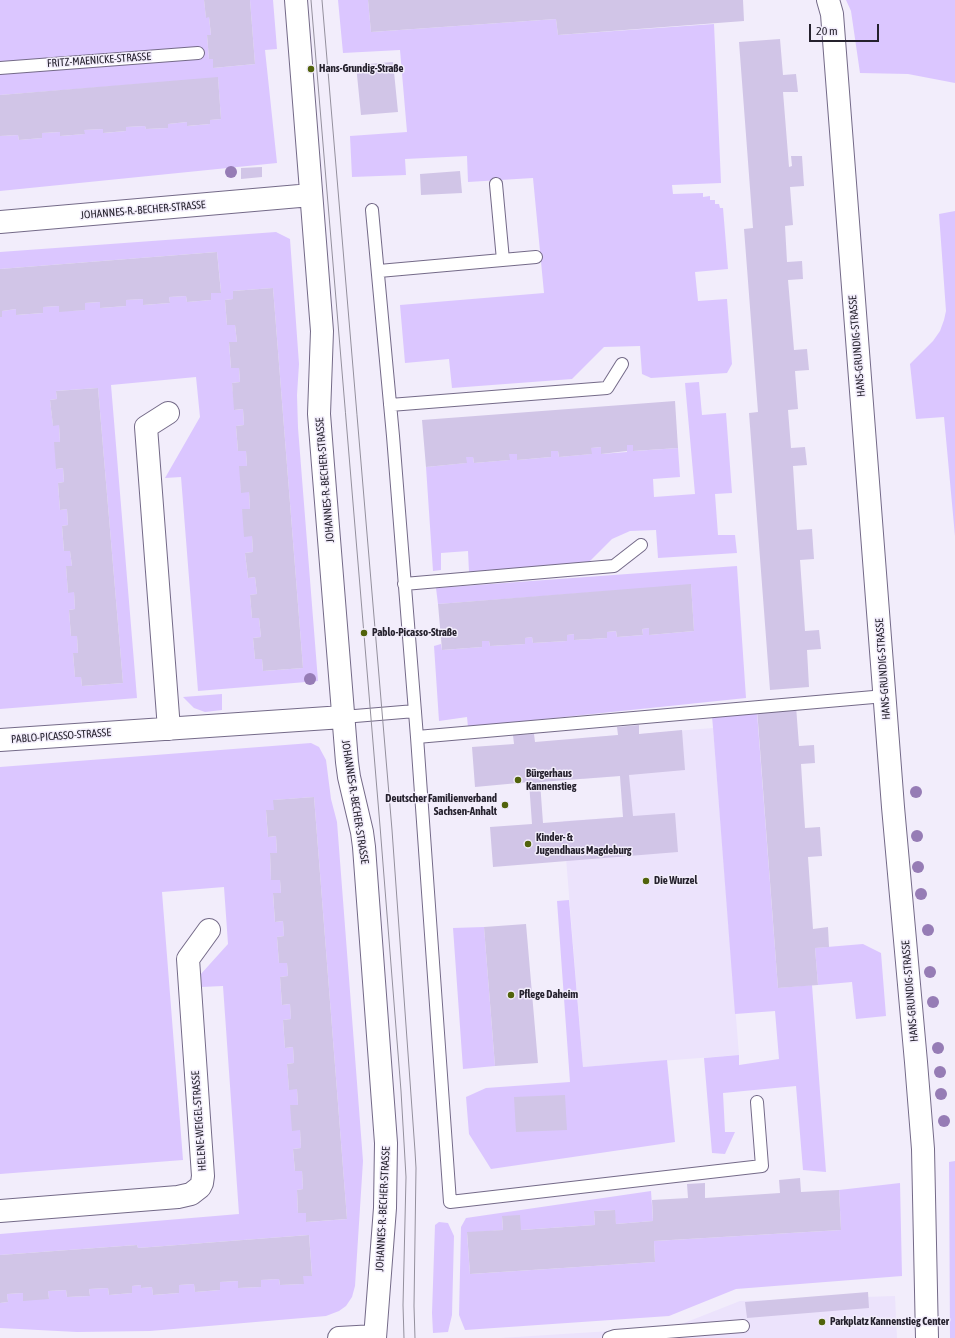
<!DOCTYPE html>
<html>
<head>
<meta charset="utf-8">
<style>
	body { margin:0 }
	#map { position:relative; width:955px; height:1338px; overflow:hidden; background:#f2edfb; font-family:"Asap Condensed",sans-serif }
	canvas { display:block }
	.scale { position:absolute; left:809px; top:24px; width:70px; height:18px; box-sizing:border-box; border:2px solid #25212d; border-top:0; padding-left:5px; font-size:12px; line-height:14px; white-space:nowrap; color:#25212d; -webkit-text-stroke:3px #f2edfb; paint-order:stroke }
</style>
</head>
<body>
<div id="map">
<canvas width="955" height="1338"></canvas>
<div class="scale">20 m</div>
</div>
<script>
const ctx = document.querySelector('canvas').getContext('2d');
ctx.lineJoin = 'round';
function fill(path, color) {
  ctx.fillStyle = color;
  ctx.fill(path, 'evenodd');
}
function shape(rows) {
  const path = new Path2D();
  for (const r of rows) {
    path.moveTo(r[0], r[1]);
    for (let i = 2; i < r.length; i += 2) path.lineTo(r[i], r[i + 1]);
  }
  return path;
}
function strokePath(path, color, width, dash) {
  ctx.strokeStyle = color;
  ctx.lineWidth = width;
  ctx.lineCap = dash ? 'butt' : 'round';
  ctx.setLineDash(dash || []);
  ctx.stroke(path);
}
function write(font, color, halo, rows, align = 'center') {
  ctx.font = font + ' "Asap Condensed",sans-serif';
  ctx.lineWidth = 3;
  ctx.setLineDash([]);
  ctx.textBaseline = 'middle';
  ctx.strokeStyle = halo;
  ctx.fillStyle = color;
  for (const [text, x, y, turn = 0] of rows) {
    ctx.save();
    ctx.translate(x, y);
    ctx.rotate((+turn || 0) * Math.PI / 180);
    ctx.textAlign = isNaN(turn) ? turn : align;
    if (halo) ctx.strokeText(text, 0, 0);
    ctx.fillText(text, 0, 0);
    ctx.restore();
  }
}
fill(shape([
	[639,725,639,734,713,728,739,1055,583,1067,563,821,623,817,620,776,583,779,580,738,618,735],
	[895,1296,897,1338,500,1338,674,1327,740,1301]
]), '#ece3fc');
fill(shape([
	[0,0,204,0,206,17,209,17,211,35,207,35,209,59,213,59,213,68,255,64,250,0,273,0,277,49,265,50,277,163,0,191,0,136,18,135,19,140,42,138,42,133,60,132,61,136,84,134,84,130,103,129,104,133,126,131,126,127,145,126,146,129,168,128,168,124,187,122,188,126,210,124,210,120,221,119,218,78,0,95],
	[338,0,368,0,371,32,556,19,558,35,714,24,721,183,672,185,673,194,703,193,703,197,710,196,710,200,715,200,715,204,719,204,720,208,723,208,728,269,695,272,698,301,727,299,732,364,727,373,651,378,642,374,640,346,604,347,572,379,452,388,449,359,405,363,400,305,544,293,533,178,468,182,467,156,405,159,406,175,352,177,350,136,407,132,400,50,343,53],
	[846,0,955,0,955,83,908,74,860,73,851,11],
	[955,211,955,536,944,417,916,419,910,364,933,341,940,331,944,320,946,311,939,214],
	[276,232,290,239,299,364,297,395,298,428,318,681,198,691,181,477,165,478,200,417,196,377,111,385,137,698,0,709,0,317,2,317,2,311,16,309,16,315,43,313,43,307,59,306,59,311,85,310,85,303,100,302,100,308,126,306,126,300,143,299,143,305,170,303,169,297,186,296,187,302,211,300,211,293,221,292,217,252,0,269,0,252],
	[273,288,303,668,263,671,262,659,255,659,253,638,261,637,259,618,252,618,250,595,257,594,255,577,248,578,245,553,253,552,252,536,242,509,250,509,249,492,241,492,240,466,247,466,246,451,238,451,236,426,244,425,243,409,235,410,232,383,240,382,239,368,231,368,229,343,237,342,235,325,227,325,225,300,233,299,233,291],
	[98,388,123,683,82,686,81,677,75,677,73,653,78,653,77,636,71,636,69,610,75,609,74,592,68,592,66,566,72,566,70,551,64,551,62,526,68,525,67,509,60,510,58,483,64,482,63,468,57,469,55,442,60,442,59,425,53,425,50,400,57,399,56,391],
	[699,382,702,415,726,413,732,493,715,494,718,535,735,535,737,553,658,558,656,530,630,531,612,539,588,563,469,572,468,551,441,553,441,570,433,571,426,467,466,463,466,457,473,457,474,463,509,460,509,454,517,454,517,460,551,457,551,451,558,451,559,457,591,454,591,448,601,447,601,454,627,452,627,445,633,445,634,451,678,448,680,477,653,479,654,497,695,494,685,383],
	[737,566,746,698,468,727,467,717,439,721,434,646,441,644,442,650,482,647,482,641,489,641,490,646,525,644,525,638,532,637,533,643,567,641,567,635,574,634,575,640,607,638,607,632,616,631,617,637,643,635,642,629,649,628,649,635,694,631,691,585,438,604,436,588],
	[222,694,222,710,205,712,194,708,183,697],
	[757,712,778,988,812,985,826,1172,803,1170,796,1086,723,1093,725,1132,735,1132,725,1154,712,1153,704,1058,739,1055,739,1065,779,1059,775,1011,735,1014,713,728,712,716],
	[311,743,319,747,326,760,331,799,337,822,363,1161,355,1286,352,1297,346,1306,339,1311,326,1316,150,1331,77,1332,0,1328,0,1303,8,1302,7,1294,23,1293,49,1299,48,1291,66,1290,67,1297,90,1296,89,1289,108,1288,109,1295,132,1293,132,1286,141,1285,141,1288,152,1287,153,1295,179,1293,179,1285,194,1284,195,1292,220,1290,220,1282,238,1281,238,1288,261,1287,261,1280,279,1279,280,1285,303,1284,303,1276,312,1275,309,1235,138,1248,137,1245,0,1255,0,1234,239,1214,223,986,201,987,200,975,228,944,224,887,162,892,183,1160,0,1174,0,767],
	[314,797,347,1219,307,1222,306,1213,298,1213,297,1190,303,1189,302,1171,295,1171,293,1149,301,1148,300,1130,290,1105,298,1105,297,1089,289,1089,287,1064,294,1063,293,1047,285,1048,283,1020,291,1019,290,1004,282,1005,280,977,288,976,287,963,279,963,277,937,284,936,283,921,275,922,273,894,281,893,280,880,271,880,270,854,277,853,276,836,268,837,266,811,274,810,274,800],
	[569,900,583,1067,667,1060,675,1142,491,1169,469,1134,466,1097,486,1088,570,1082,557,901],
	[484,927,495,1066,463,1069,453,928],
	[863,944,881,953,886,1016,856,1019,852,982,818,985,815,948],
	[955,1161,955,1338,950,1338,949,1162],
	[900,1183,902,1276,736,1289,669,1316,465,1330,459,1315,461,1227,466,1218,651,1191,653,1221,616,1224,614,1210,594,1211,595,1225,521,1230,502,1217,503,1230,467,1233,470,1274,655,1262,654,1241,841,1230,839,1190],
	[439,1222,448,1223,454,1236,452,1315,448,1332,433,1333,432,1313,435,1225]
]), '#dbc6ff');
fill(shape([
	[204,0,250,0,255,64,213,68,213,59,209,59,207,35,211,35,209,17,206,18],
	[368,0,743,0,744,21,558,35,556,19,371,32],
	[780,39,783,75,796,74,798,92,783,92,789,167,792,166,791,156,802,156,804,186,790,187,793,225,785,226,787,262,802,261,803,279,788,280,794,350,807,349,809,370,795,371,798,409,788,410,791,448,805,447,807,465,793,466,797,530,812,529,814,559,800,560,805,631,819,630,821,649,807,650,809,687,770,690,749,413,758,412,744,229,753,228,739,42],
	[393,62,398,112,361,115,356,65],
	[218,77,221,119,210,120,210,124,187,126,187,122,168,124,168,128,146,129,145,126,126,127,126,131,103,133,103,129,84,130,85,134,60,136,60,132,42,133,42,138,19,140,18,135,0,136,0,95],
	[262,167,262,177,241,179,241,168],
	[460,171,462,193,421,195,420,174],
	[217,252,221,293,211,293,211,300,187,302,186,296,169,297,170,303,143,305,143,299,126,300,126,306,100,308,100,302,85,303,85,310,59,312,59,306,43,307,43,313,16,315,16,309,2,311,2,317,0,317,0,269],
	[273,288,303,668,263,671,262,659,255,659,253,638,261,637,259,618,252,618,250,595,257,594,255,577,248,578,245,553,253,552,252,536,244,537,242,509,250,509,249,492,241,493,239,466,247,466,246,451,238,451,236,426,244,425,243,409,234,410,232,383,240,382,239,368,231,368,229,342,237,342,235,325,227,325,225,300,233,299,233,291],
	[98,388,123,683,82,686,81,677,75,677,73,653,78,653,77,636,71,636,69,610,75,609,74,592,68,593,66,566,72,566,70,551,64,551,62,526,68,525,67,509,60,510,58,483,64,482,63,468,56,469,54,442,60,442,59,425,53,426,50,400,57,399,56,391],
	[675,401,678,448,633,451,633,445,627,445,627,451,601,454,601,447,591,448,592,454,559,457,558,451,551,451,551,457,517,460,517,454,509,454,510,460,474,463,473,457,466,457,467,463,426,467,422,420],
	[691,584,694,631,649,635,649,628,642,629,643,635,617,637,616,631,607,632,607,638,574,640,574,634,567,635,567,641,533,643,532,637,525,638,525,644,490,646,489,641,482,641,482,647,442,650,438,604],
	[796,706,799,746,814,745,815,763,801,764,805,828,820,827,822,856,808,857,813,929,828,927,829,947,815,948,818,985,778,988,757,709],
	[639,725,639,734,682,730,685,770,629,775,633,816,675,813,678,852,493,867,490,827,532,824,529,782,475,787,472,747,514,744,513,735,534,734,535,742,618,735,617,727],
	[620,776,623,817,543,823,540,782],
	[314,797,347,1219,306,1222,306,1213,298,1213,297,1190,303,1189,302,1171,295,1171,293,1149,301,1148,300,1130,292,1131,290,1105,298,1105,297,1089,289,1090,287,1064,294,1063,293,1047,285,1048,283,1020,291,1019,290,1004,282,1005,280,977,288,976,287,963,279,963,277,937,284,936,283,921,275,922,273,893,281,893,280,880,271,880,270,853,277,853,276,836,268,837,266,810,274,810,273,800],
	[526,924,538,1063,495,1066,484,927],
	[565,1095,567,1130,516,1132,514,1097],
	[800,1178,801,1192,839,1190,841,1230,654,1241,655,1262,470,1274,467,1232,503,1230,502,1216,520,1215,521,1230,595,1225,594,1211,615,1210,616,1224,653,1221,652,1200,688,1198,687,1184,705,1183,705,1198,780,1193,779,1180],
	[309,1235,312,1276,303,1276,304,1284,280,1285,279,1279,261,1280,261,1287,238,1288,238,1281,220,1282,220,1290,195,1292,194,1284,179,1285,179,1293,153,1295,152,1287,141,1288,141,1285,132,1286,132,1293,109,1295,108,1288,89,1289,90,1296,67,1297,66,1290,48,1291,49,1299,23,1301,23,1293,7,1294,8,1302,0,1303,0,1255,137,1245,138,1248],
	[868,1292,869,1308,747,1318,745,1302]
]), '#d1c5e7');
const service = shape([
	[0,68,198,53],
	[496,184,503,260],
	[372,210,393,436,417,737,450,1202,762,1166,757,1102],
	[379,271,536,257],
	[390,405,607,388,622,364],
	[404,584,614,566,641,545],
	[343,717,415,711],
	[417,737,885,696],
	[609,1338,615,1336,743,1326]
]);
const minor = shape([
	[296,0,322,331,319,414,323,465,347,762,349,777,362,832,364,847,386,1143,385,1208,375,1338],
	[828,0,832,14,893,807,916,1062,923,1149,927,1338],
	[0,222,311,195],
	[168,413,146,427,169,729],
	[0,740,343,717],
	[0,1211,178,1197,191,1194,200,1187,202,1183,203,1176,188,959,209,930],
	[339,1338,375,1336]
]);
strokePath(service, '#746a88', 14);
strokePath(minor, '#746a88', 24);
strokePath(service, '#fff', 12);
strokePath(minor, '#fff', 22);
strokePath(shape([
	[311,0,380,826,401,1091,406,1177,403,1305,404,1338],
	[322,0,392,830,415,1151,416,1168,414,1306,415,1338]
]), '#94909d', 1);
ctx.fillStyle = '#967cb5';
for (const [x, y] of [
	[231,172],
	[310,679],
	[916,792],
	[917,836],
	[918,867],
	[921,894],
	[928,930],
	[930,972],
	[933,1002],
	[938,1048],
	[940,1072],
	[941,1094],
	[944,1121]
]) {
  ctx.beginPath();
  ctx.arc(x, y, 6, 0, 2 * Math.PI);
  ctx.fill();
}
for (const [x, y, r, color] of [
	[311,69,4,"#51630b"],
	[364,633,4,"#51630b"],
	[518,780,4,"#51630b"],
	[505,805,4,"#51630b"],
	[528,844,4,"#51630b"],
	[646,881,4,"#51630b"],
	[511,995,4,"#51630b"],
	[822,1322,4,"#51630b"]
]) {
  const dot = new Path2D();
  dot.arc(x, y, r, 0, 2 * Math.PI);
  ctx.fillStyle = color;
  ctx.fill(dot);
  strokePath(dot, '#f2edfb', 1.5);
}
write('11px', '#25212d', '#f2edfb', [
	["FRITZ-MAENICKE-STRASSE",99,60,-4],
	["JOHANNES-R.-BECHER-STRASSE",143,210,-5],
	["HANS-GRUNDIG-STRASSE",857,346,-95],
	["JOHANNES-R.-BECHER-STRASSE",325,480,-95],
	["HANS-GRUNDIG-STRASSE",883,669,-94],
	["PABLO-PICASSO-STRASSE",61,736,-4],
	["JOHANNES-R.-BECHER-STRASSE",355,802,81],
	["HANS-GRUNDIG-STRASSE",910,991,-95],
	["HELENE-WEIGEL-STRASSE",199,1121,-94],
	["JOHANNES-R.-BECHER-STRASSE",383,1209,-87]
]);
write('bold 11px', '#25212d', '#f2edfb', [
	["Hans-Grundig-Straße",319,69],
	["Pablo-Picasso-Straße",372,633],
	["Bürgerhaus",526,774],
	["Kannenstieg",526,787],
	["Deutscher Familienverband",497,799,"right"],
	["Sachsen-Anhalt",497,812,"right"],
	["Kinder- &",536,838],
	["Jugendhaus Magdeburg",536,851],
	["Die Wurzel",654,881],
	["Pflege Daheim",519,995],
	["Parkplatz Kannenstieg Center",830,1322]
], 'left');
</script>
</body>
</html>
